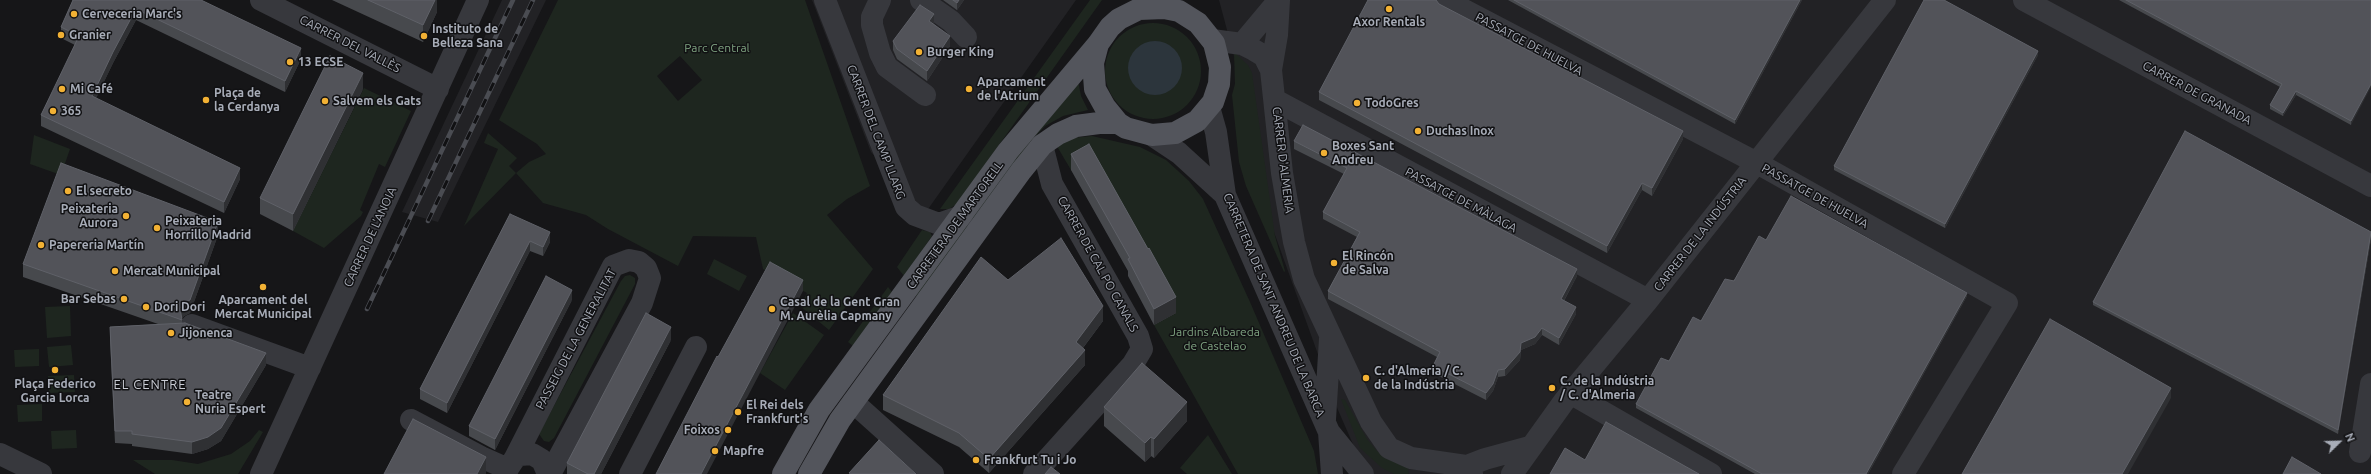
<!DOCTYPE html>
<html>
<head>
<meta charset="utf-8">
<style>
	body { margin:0 }
	#map { position:relative; width:2371px; height:474px; overflow:hidden; background:#161618; font-family:Ubuntu,sans-serif }
	canvas { display:block }
	.north { position:absolute; left:2319px; top:422px; width:40px; height:40px; -webkit-text-stroke:3px #111113; paint-order:stroke; rotate:67deg; font-size:11px; font-weight:700; line-height:16px; text-align:center; color:#a8adb8 }
	.north::after { content:''; display:block; margin:auto; width:14px; height:18px; background:#a8adb8; clip-path:polygon(50% 0,100% 100%,50% 72%,0 100%) }
</style>
</head>
<body>
<div id="map">
<canvas width="2371" height="474"></canvas>
<div class="north">N</div>
</div>
<script>
const ctx = document.querySelector('canvas').getContext('2d');
ctx.lineJoin = 'round';
function fill(path, color) {
  ctx.fillStyle = color;
  ctx.fill(path, 'evenodd');
}
function shape(rows) {
  const path = new Path2D();
  for (const r of rows) {
    if (r.length === 3) {
      path.moveTo(r[0] + r[2], r[1]);
      path.arc(r[0], r[1], r[2], 0, 2 * Math.PI);
      continue;
    }
    path.moveTo(r[0], r[1]);
    for (let i = 2; i < r.length; i += 2) path.lineTo(r[i], r[i + 1]);
  }
  return path;
}
function strokePath(path, color, width, dash) {
  ctx.strokeStyle = color;
  ctx.lineWidth = width;
  ctx.lineCap = dash ? 'butt' : 'round';
  ctx.setLineDash(dash || []);
  ctx.stroke(path);
}
function write(font, color, halo, rows, align = 'center') {
  ctx.font = font + ' Ubuntu,sans-serif';
  ctx.lineWidth = 3;
  ctx.setLineDash([]);
  ctx.textBaseline = 'middle';
  ctx.strokeStyle = halo;
  ctx.fillStyle = color;
  for (const [text, x, y, turn = 0] of rows) {
    ctx.save();
    ctx.translate(x, y);
    ctx.rotate((+turn || 0) * Math.PI / 180);
    ctx.textAlign = isNaN(turn) ? turn : align;
    if (halo) ctx.strokeText(text, 0, 0);
    ctx.fillText(text, 0, 0);
    ctx.restore();
  }
}
fill(shape([
	[502,0,546,0,438,222,402,212],
	[812,0,1076,0,926,212,871,152],
	[1219,0,2371,0,2371,474,1366,474,1338,410,1247,157,1234,56]
]), '#222225');
fill(shape([
	[558,0,805,0,870,186,847,199,827,215,873,269,829,330,800,306,807,293,763,269,756,237,693,236,678,266,608,229,586,215,543,203,516,173,464,226,498,149,484,143,488,133,517,158,509,166,516,173,529,162,546,154,537,144,499,120],
	[680,56,702,80,678,101,657,76],
	[1090,0,1102,0,957,204,949,209,940,209],
	[1153,71,48],
	[1234,52,1248,65,1252,73,1275,236,1285,271,1284,272,1246,186,1239,162,1232,95,1235,84],
	[1078,80,1081,96,1088,110,1063,116,1045,126,1032,140,917,297,913,291,1000,172],
	[364,88,411,111,385,167,379,164,360,210,363,212,361,216,324,248,293,231],
	[34,135,70,149,61,175,30,164],
	[1092,136,1140,147,1166,160,1189,181,1203,199,1250,302,1314,451,1318,474,1238,474,1154,325,1176,313,1071,170,1055,143,1071,138],
	[922,230,930,232,932,236,904,276,897,267],
	[714,259,747,276,739,291,707,274],
	[630,275,635,278,635,284,554,438,549,442,544,441,539,434,541,430,621,281,625,276],
	[888,287,892,292,853,346,848,342],
	[70,306,71,336,47,338,45,307],
	[793,313,824,335,785,390,760,373],
	[71,345,73,365,49,367,47,347],
	[39,349,39,366,15,367,14,350],
	[74,375,75,392,49,393,48,376],
	[1341,399,1345,400,1367,439,1377,451,1386,458,1408,468,1409,474,1394,474,1382,468,1360,448],
	[42,404,42,421,18,422,17,405],
	[76,430,77,448,52,449,51,431],
	[259,430,263,432,238,474,155,474,133,460,172,460,198,464,231,454,250,441],
	[1208,435,1232,474,1187,474,1180,468]
]), '#1e261f');
fill(shape([
	[1155,68,27]
]), '#2c353c');
strokePath(shape([
	[261,0,438,89],
	[825,0,906,207,915,215,939,224,962,216],
	[880,0,872,17,872,25,880,53,887,67,925,95],
	[921,0,951,21,966,37],
	[1445,0,1757,163,2007,303,1903,474],
	[2024,0,2371,186],
	[1212,40,1242,44,1254,50,1264,56,1271,70,1282,173,1294,242,1304,279,1371,422,1389,448,1411,458,1466,466,1472,474],
	[1242,44,1278,1],
	[1271,70,1277,35,1279,0],
	[1275,100,1648,300],
	[1209,107,1216,132,1225,195,1329,432,1363,474],
	[1152,135,1179,153,1225,195],
	[192,325,310,368],
	[1570,393,1711,474],
	[853,402,933,474],
	[1325,419,1330,339],
	[411,420,481,457,508,469],
	[1329,432,1332,474],
	[2360,452,2371,384],
	[0,454,41,474],
	[515,458,613,266,629,260,639,262,646,268,650,278,642,303,550,474],
	[509,467,515,458,520,455,532,454,542,460,548,474],
	[1454,471,1485,459,1529,447],
	[261,474,478,0],
	[630,474,696,347],
	[1034,474,1133,364,1142,349,1138,336,1052,184,1042,145],
	[1512,474,1565,400,1648,300,1885,0]
]), '#37383d', 22);
strokePath(shape([
	[783,474,819,410,1008,151,1098,44,1110,27,1119,19,1139,9,1164,8,1179,11,1198,23,1214,43,1220,67,1219,84,1213,102,1197,121,1175,133,1152,135,1126,128,1118,123,1105,107,1095,89,1093,63,1098,44],
	[809,474,840,420,1021,171,1042,145,1058,134,1076,126,1099,123,1118,123]
]), '#53555c', 22);
const rail = shape([
	[428,221,533,0],
	[367,309,513,0]
]);
strokePath(rail, '#4a4c52', 4.5);
strokePath(rail, '#111113', 3, [9]);
fill(shape([
	[73,0,201,0,301,59,285,92,136,20,113,63,96,98,240,179,224,213,41,126,41,115,75,45,61,38,61,27],
	[332,0,437,0,437,12,423,42],
	[943,0,964,0,957,10],
	[1508,0,1802,0,1735,124],
	[2119,0,2371,0,2351,125,2296,95,2283,116,2270,109,2270,105,2280,87],
	[1439,4,1683,139,1652,196,1642,190,1607,253,1319,100,1319,92],
	[934,24,950,46,927,81,897,59,893,50,893,41],
	[2038,55,1945,228,1834,170,1834,166],
	[363,89,293,231,260,214,260,198],
	[1294,141,1577,276,1564,301,1576,314,1559,345,1542,335,1535,344,1521,350,1520,360,1505,376,1498,377,1493,391,1486,400,1433,373,1433,366,1437,357,1328,299,1328,291,1357,237,1323,219,1323,212,1344,174,1294,149],
	[1071,154,1176,313,1154,325,1128,276,1128,271,1071,170],
	[510,214,550,242,543,256,530,251,447,413,420,399,420,389],
	[2371,232,2371,239,2338,434,2093,305,2093,302],
	[218,235,190,313,184,316,182,318,182,323,266,365,221,441,208,449,192,454,132,446,132,444,115,443,110,340,110,327,158,324,23,277,23,264],
	[1766,240,1967,296,1868,474,1755,474,1636,408,1636,404,1669,361],
	[1008,280,1103,321,1083,348,1085,365,989,473,959,447,883,410,883,395],
	[572,300,495,450,469,436,469,426],
	[671,340,601,474,567,474,567,463],
	[1104,407,1187,421,1154,458,1151,456,1145,462,1104,426]
]), '#47494d');
fill(shape([
	[435,0,437,0,437,12,423,42,423,25],
	[959,0,964,0,957,10,957,3],
	[1800,0,1802,0,1735,124,1735,120],
	[136,9,136,20,113,63,92,107,92,96,113,52],
	[934,14,934,24,929,31,929,21],
	[950,36,950,46,927,81,927,71],
	[301,48,301,59,285,92,285,81],
	[2038,51,2038,55,1945,228,1945,224],
	[363,73,363,89,293,231,293,214],
	[2371,84,2371,87,2351,125,2351,121],
	[2296,91,2296,95,2283,116,2283,113],
	[1683,131,1683,139,1652,196,1652,188],
	[240,168,240,179,224,213,224,202],
	[1642,183,1642,190,1607,253,1607,246],
	[218,222,218,235,190,313,184,316,181,320,180,308],
	[550,232,550,242,543,256,543,247],
	[2371,235,2371,239,2338,434,2338,430],
	[530,241,530,251,447,413,447,403],
	[1577,269,1577,276,1561,306,1561,299],
	[803,280,803,291,707,474,701,474],
	[572,290,572,300,495,450,495,439],
	[1967,293,1967,296,1868,474,1866,474],
	[1176,297,1176,313,1154,325,1154,309],
	[1103,306,1103,321,1076,357,1076,342],
	[1576,307,1576,314,1559,345,1559,338],
	[671,327,671,340,601,474,594,474],
	[1542,328,1542,335,1535,344,1521,350,1520,360,1505,376,1505,369,1521,343],
	[1085,350,1085,365,989,473,989,459],
	[266,353,266,365,221,441,208,449,192,454,192,442],
	[1498,370,1498,377,1493,391,1486,400,1486,393],
	[2171,388,2171,398,2128,474,2122,474],
	[1187,402,1187,421,1154,458,1154,439],
	[1151,437,1151,456,1145,462,1145,443],
	[486,457,486,474,477,474]
]), '#2f3033');
const building = shape([
	[73,0,201,0,301,48,285,81,136,9,113,52,92,96,240,168,224,202,41,115,79,36,61,27,73,0],
	[368,0,435,0,423,25,368,0],
	[953,0,959,0,957,3,953,0],
	[1368,0,1436,0,1439,4,1683,131,1652,188,1642,183,1607,246,1319,92,1368,0],
	[1514,0,1800,0,1735,120,1514,0],
	[1924,0,1944,0,2038,51,1945,224,1834,166,1924,0],
	[2126,0,2371,0,2371,84,2351,121,2296,91,2283,113,2270,105,2282,84,2126,0],
	[920,5,934,14,929,21,950,36,927,71,897,49,893,41,920,5],
	[330,56,363,73,293,214,260,198,330,56],
	[1303,125,1577,269,1561,299,1576,307,1559,338,1542,328,1535,337,1521,343,1520,352,1505,369,1498,370,1493,384,1486,393,1433,366,1440,352,1328,291,1360,232,1323,212,1347,168,1294,141,1303,125],
	[2185,131,2371,232,2338,430,2093,302,2185,131],
	[1089,144,1148,249,1149,248,1176,297,1154,309,1128,259,1130,258,1071,154,1089,144],
	[61,163,218,222,190,300,184,303,180,308,182,320,23,264,61,163],
	[1791,196,1967,293,1866,474,1762,474,1636,404,1661,358,1669,361,1693,317,1701,321,1725,279,1734,281,1759,236,1766,240,1791,196],
	[510,214,550,232,543,247,530,241,447,403,420,389,510,214],
	[1061,238,1103,306,1076,342,1085,350,989,459,959,433,883,395,981,257,1008,280,1061,238],
	[770,262,803,280,701,474,656,474,717,356,718,357,770,262],
	[546,276,572,290,495,439,469,426,546,276],
	[646,313,671,327,594,474,588,474,567,463,646,313],
	[2050,319,2171,388,2122,474,1962,474,2050,319],
	[185,323,266,353,221,428,208,437,192,442,132,434,132,431,115,431,110,327,185,323],
	[1142,363,1187,402,1154,439,1151,437,1145,443,1104,407,1142,363],
	[413,419,486,457,477,474,384,474,413,419],
	[1606,422,1699,474,1550,474,1565,448,1585,460,1606,422],
	[879,440,916,474,851,474,849,473,879,440],
	[2292,457,2321,474,2283,474,2292,457],
	[1051,467,1060,474,1045,474,1051,467]
]);
fill(building, '#525359');
strokePath(building, '#5f6168', 1);
for (const [x, y, r, color] of [
	[1389,9,4,"#f2b134"],
	[74,14,4,"#f2b134"],
	[61,35,4,"#f2b134"],
	[424,36,4,"#f2b134"],
	[919,52,4,"#f2b134"],
	[290,62,4,"#f2b134"],
	[62,89,4,"#f2b134"],
	[969,89,4,"#f2b134"],
	[206,100,4,"#f2b134"],
	[325,101,4,"#f2b134"],
	[1357,103,4,"#f2b134"],
	[53,111,4,"#f2b134"],
	[1418,131,4,"#f2b134"],
	[1324,153,4,"#f2b134"],
	[68,191,4,"#f2b134"],
	[126,216,4,"#f2b134"],
	[157,228,4,"#f2b134"],
	[41,245,4,"#f2b134"],
	[1334,263,4,"#f2b134"],
	[115,271,4,"#f2b134"],
	[263,287,4,"#f2b134"],
	[124,299,4,"#f2b134"],
	[146,307,4,"#f2b134"],
	[772,309,4,"#f2b134"],
	[171,333,4,"#f2b134"],
	[55,370,4,"#f2b134"],
	[1366,378,4,"#f2b134"],
	[1552,388,4,"#f2b134"],
	[187,402,4,"#f2b134"],
	[738,412,4,"#f2b134"],
	[728,430,4,"#f2b134"],
	[715,451,4,"#f2b134"],
	[976,460,4,"#f2b134"]
]) {
  const dot = new Path2D();
  dot.arc(x, y, r, 0, 2 * Math.PI);
  ctx.fillStyle = color;
  ctx.fill(dot);
  strokePath(dot, '#111113', 1.5);
}
write('bold 12px', '#a8adb8', '#111113', [
	["Cerveceria Marc's",82,14],
	["Axor Rentals",1389,22,"center"],
	["Instituto de",432,29],
	["Belleza Sana",432,43],
	["Granier",69,35],
	["Burger King",927,52],
	["13 ECSE",298,62],
	["Aparcament",977,82],
	["de l'Atrium",977,96],
	["Mi Café",70,89],
	["Plaça de",214,93],
	["la Cerdanya",214,107],
	["Salvem els Gats",333,101],
	["TodoGres",1365,103],
	["365",61,111],
	["Duchas Inox",1426,131],
	["Boxes Sant",1332,146],
	["Andreu",1332,160],
	["El secreto",76,191],
	["Peixateria",118,209,"right"],
	["Aurora",118,223,"right"],
	["Peixateria",165,221],
	["Horrillo Madrid",165,235],
	["Papereria Martín",49,245],
	["El Rincón",1342,256],
	["de Salva",1342,270],
	["Mercat Municipal",123,271],
	["Bar Sebas",116,299,"right"],
	["Aparcament del",263,300,"center"],
	["Mercat Municipal",263,314,"center"],
	["Casal de la Gent Gran",780,302],
	["M. Aurèlia Capmany",780,316],
	["Dori Dori",154,307],
	["Jijonenca",179,333],
	["C. d'Almeria / C.",1374,371],
	["de la Indústria",1374,385],
	["C. de la Indústria",1560,381],
	["/ C. d'Almeria",1560,395],
	["Plaça Federico",55,384,"center"],
	["Garcia Lorca",55,398,"center"],
	["Teatre",195,395],
	["Nuria Espert",195,409],
	["El Rei dels",746,405],
	["Frankfurt's",746,419],
	["Foixos",720,430,"right"],
	["Mapfre",723,451],
	["Frankfurt Tu i Jo",984,460]
], 'left');
write('12px', '#a8adb8', '#111113', [
	["CARRER DEL VALLÈS",350,44,27],
	["PASSATGE DE HUELVA",1529,44,28],
	["CARRER DE GRANADA",2197,93,28],
	["CARRER DEL CAMP LLARG",876,132,69],
	["CARRER D'ALMERIA",1283,160,83],
	["PASSATGE DE HUELVA",1815,196,29],
	["PASSATGE DE MÀLAGA",1461,200,28],
	["CARRETERA DE MARTORELL",955,225,-54],
	["CARRER DE LA INDÚSTRIA",1700,234,-52],
	["CARRER DE L'ANOIA",370,237,-65],
	["CARRER DE CAL PO CANALS",1098,264,61],
	["CARRETERA DE SANT ANDREU DE LA BARCA",1274,305,67],
	["PASSEIG DE LA GENERALITAT",576,339,-62]
]);
write('12px', '#7fa381', '#111113', [
	["Parc Central",717,48],
	["Jardins Albareda",1215,332],
	["de Castelao",1215,346]
]);
ctx.letterSpacing = '1px';
write('13px', '#c9ccd4', '#111113', [
	["EL CENTRE",150,385]
]);
ctx.letterSpacing = '0px';
</script>
</body>
</html>
